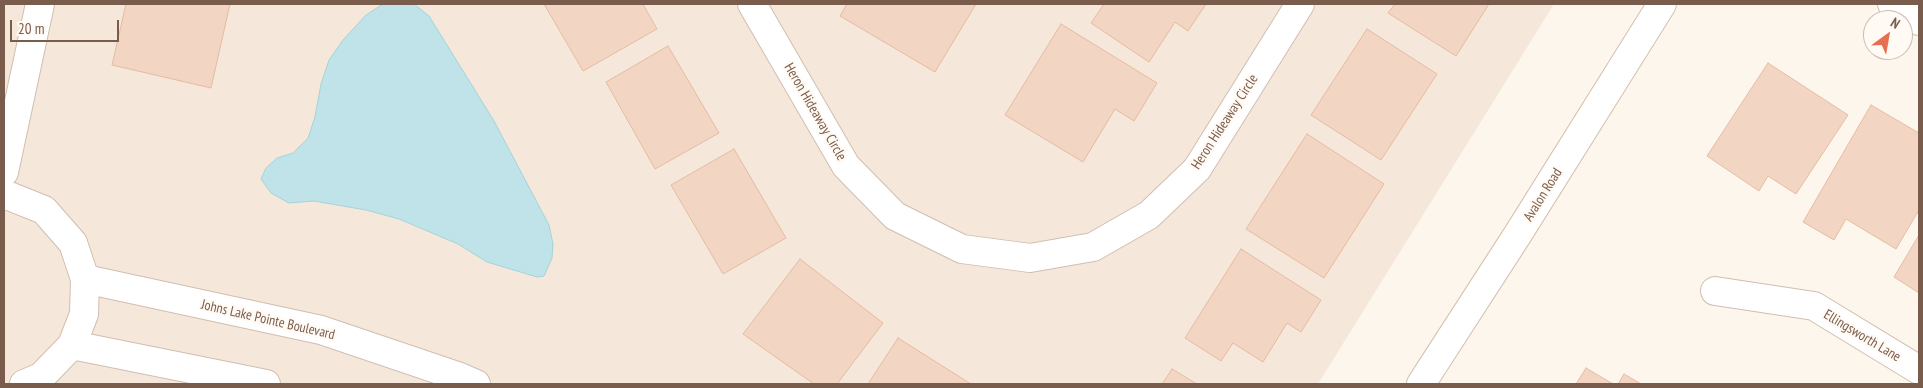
<!DOCTYPE html>
<html>
<head>
<meta charset="utf-8">
<style>
	body { margin:0 }
	#map { position:relative; width:1923px; height:388px; overflow:hidden; background:#fdf6ec; font-family:"PT Sans Narrow",sans-serif }
	canvas { display:block }
	.frame { position:absolute; inset:0; border:5px solid #7a5c4d; pointer-events:none }
	.north { position:absolute; left:1863px; top:10px; width:50px; height:50px; box-sizing:border-box; background:#fffaf3; border:1px solid #cabbb1; border-radius:50%; rotate:32deg; font-size:14px; font-weight:700; line-height:20px; text-align:center; color:#7a5c4d }
	.north::after { content:''; display:block; margin:auto; width:18px; height:22px; background:#e76f51; clip-path:polygon(50% 0,100% 100%,50% 72%,0 100%) }
	.scale { position:absolute; left:10px; top:20px; width:109px; height:22px; box-sizing:border-box; border:2px solid #7a5c4d; border-top:0; padding-left:6px; font-size:15px; line-height:18px; white-space:nowrap; color:#7a5c4d; -webkit-text-stroke:4px #fffaf3; paint-order:stroke }
</style>
</head>
<body>
<div id="map">
<canvas width="1923" height="388"></canvas>
<div class="frame"></div>
<div class="north">N</div>
<div class="scale">20 m</div>
</div>
<script>
const ctx = document.querySelector('canvas').getContext('2d');
ctx.lineJoin = 'round';
function fill(path, color) {
  ctx.fillStyle = color;
  ctx.fill(path, 'evenodd');
}
function shape(rows) {
  const path = new Path2D();
  for (const r of rows) {
    path.moveTo(r[0], r[1]);
    for (let i = 2; i < r.length; i += 2) path.lineTo(r[i], r[i + 1]);
  }
  return path;
}
function strokePath(path, color, width, dash) {
  ctx.strokeStyle = color;
  ctx.lineWidth = width;
  ctx.lineCap = dash ? 'butt' : 'round';
  ctx.setLineDash(dash || []);
  ctx.stroke(path);
}
function write(font, color, halo, rows, align = 'center') {
  ctx.font = font + ' "PT Sans Narrow",sans-serif';
  ctx.lineWidth = 4.5;
  ctx.setLineDash([]);
  ctx.textBaseline = 'middle';
  ctx.strokeStyle = halo;
  ctx.fillStyle = color;
  for (const [text, x, y, turn = 0] of rows) {
    ctx.save();
    ctx.translate(x, y);
    ctx.rotate((+turn || 0) * Math.PI / 180);
    ctx.textAlign = isNaN(turn) ? turn : align;
    if (halo) ctx.strokeText(text, 0, 0);
    ctx.fillText(text, 0, 0);
    ctx.restore();
  }
}
fill(shape([
	[4,4,1554,4,1318,384,4,384]
]), '#f5e8da');
const water = shape([
	[383,4,414,4,429,16,494,121,549,225,553,244,552,258,544,276,537,277,487,262,458,244,399,219,366,210,314,201,289,203,271,193,261,179,266,168,277,158,293,153,308,138,315,117,321,84,329,60,343,40,366,15,383,4]
]);
fill(water, '#bfe3e8');
strokePath(water, '#a5d3da', 1);
const building = shape([
	[126,4,230,4,211,88,112,65,126,4],
	[544,4,643,4,657,29,583,71,544,4],
	[847,4,976,4,935,72,840,16,847,4],
	[1104,4,1206,4,1188,31,1175,22,1149,62,1091,23,1104,4],
	[1395,4,1489,4,1456,56,1388,13,1395,4],
	[1061,24,1157,83,1134,121,1115,109,1083,162,1005,115,1061,24],
	[1367,29,1437,74,1381,160,1311,115,1367,29],
	[668,46,719,133,655,169,606,82,668,46],
	[1768,63,1848,115,1796,194,1768,176,1759,191,1707,156,1768,63],
	[1871,105,1919,133,1919,210,1896,249,1846,219,1834,240,1803,222,1871,105],
	[1307,134,1384,184,1324,278,1246,229,1307,134],
	[734,149,786,238,723,274,671,185,734,149],
	[1919,235,1919,293,1894,277,1919,235],
	[1241,249,1321,300,1301,332,1287,323,1263,362,1233,343,1221,361,1185,338,1241,249],
	[800,259,883,323,837,384,814,384,743,334,800,259],
	[898,338,971,384,868,384,898,338],
	[1586,368,1613,384,1576,384,1586,368],
	[1172,369,1197,384,1162,384,1172,369],
	[1624,374,1641,384,1618,384,1624,374]
]);
fill(building, '#f3d5c3');
strokePath(building, '#e6bba3', 1);
const minor = shape([
	[752,4,846,166,895,216,962,249,1030,258,1093,247,1149,215,1197,169,1300,4],
	[1892,4,1919,21],
	[4,172,40,4],
	[4,194,44,210,73,243,85,279,84,314,72,345,41,377,24,384],
	[85,279,321,330,460,377,476,384],
	[1715,291,1814,306,1919,370],
	[72,345,266,384]
]);
const secondary = shape([
	[1421,384,1518,234,1662,4]
]);
strokePath(minor, '#d1beb0', 30);
strokePath(secondary, '#d6c0b0', 30);
strokePath(minor, '#fff', 28);
strokePath(secondary, '#fff', 28);
write('14px', '#7a5c4d', '#fffaf3', [
	["Heron Hideaway Circle",815,112,60],
	["Heron Hideaway Circle",1225,122,-57],
	["Avalon Road",1543,195,-58],
	["Johns Lake Pointe Boulevard",268,320,13],
	["Ellingsworth Lane",1862,336,31]
]);
</script>
</body>
</html>
